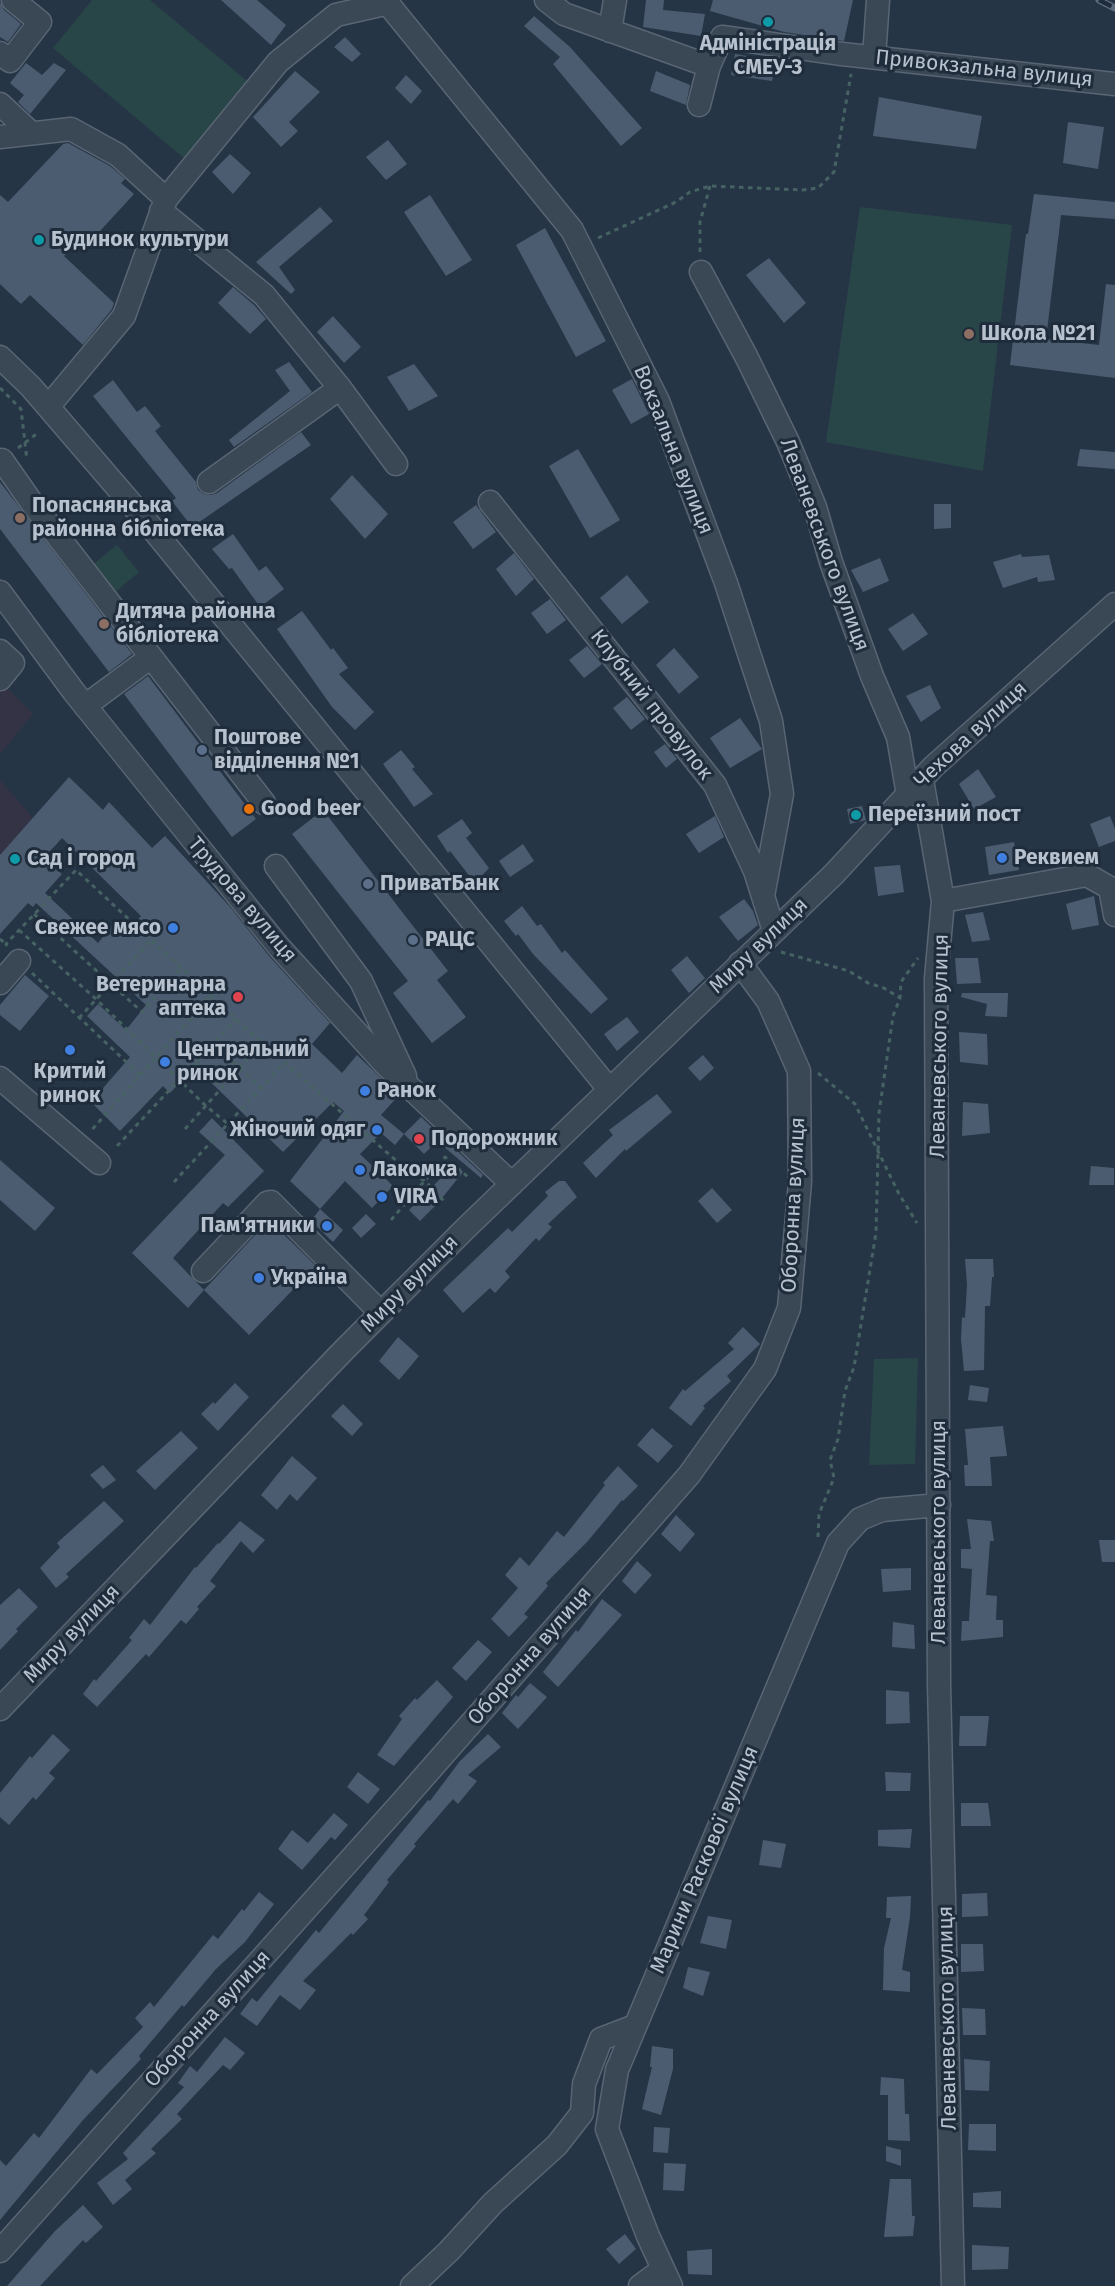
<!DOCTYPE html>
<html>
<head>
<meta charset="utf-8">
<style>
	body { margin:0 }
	canvas { display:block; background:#253546 }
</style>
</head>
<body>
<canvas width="1115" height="2286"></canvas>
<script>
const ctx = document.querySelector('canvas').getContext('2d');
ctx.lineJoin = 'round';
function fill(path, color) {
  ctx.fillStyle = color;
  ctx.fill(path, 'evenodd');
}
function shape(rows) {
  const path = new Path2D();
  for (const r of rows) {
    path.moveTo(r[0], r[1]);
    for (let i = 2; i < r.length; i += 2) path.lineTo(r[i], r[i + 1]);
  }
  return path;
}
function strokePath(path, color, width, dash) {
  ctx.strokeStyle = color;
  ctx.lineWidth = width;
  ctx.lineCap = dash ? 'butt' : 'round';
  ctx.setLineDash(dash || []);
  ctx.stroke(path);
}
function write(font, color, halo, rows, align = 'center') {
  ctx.font = font + ' "Fira Sans",sans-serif';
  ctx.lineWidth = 6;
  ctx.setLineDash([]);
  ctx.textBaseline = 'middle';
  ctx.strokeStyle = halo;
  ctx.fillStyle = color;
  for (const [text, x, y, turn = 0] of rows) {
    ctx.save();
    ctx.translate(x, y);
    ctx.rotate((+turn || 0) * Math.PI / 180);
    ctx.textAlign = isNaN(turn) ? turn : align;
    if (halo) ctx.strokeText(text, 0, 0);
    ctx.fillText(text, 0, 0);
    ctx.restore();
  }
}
fill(shape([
	[0,681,33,714,0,754],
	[0,780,33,818,0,855]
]), '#343346');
fill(shape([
	[92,0,150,0,252,85,185,159,53,48],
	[860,207,1012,225,983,471,826,442],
	[117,545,139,572,114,593,92,565],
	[918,1358,915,1464,869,1465,874,1359]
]), '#284547');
fill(shape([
	[221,0,257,0,286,25,271,45],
	[646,0,664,0,663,10,705,14,701,36,643,27],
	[713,0,853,0,844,41,784,32,710,11],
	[0,2,4,10,21,24,8,42,0,37],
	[534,16,570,47,642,128,621,146,553,64,560,57,524,26],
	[345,37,361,54,352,62,334,47],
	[735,54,776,61,772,81,731,75],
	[26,63,42,75,54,63,66,70,30,114,18,102,24,95,10,83],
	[295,71,320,92,289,122,298,131,281,147,253,117],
	[656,71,690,85,686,105,650,91],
	[406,75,422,91,411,104,395,88],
	[879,97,982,116,976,149,873,136],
	[1068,122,1104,127,1098,169,1063,163],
	[388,140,407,164,386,180,366,157],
	[68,143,110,166,125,179,121,183,134,194,89,243,82,236,64,256,114,303,112,309,83,345,30,295,21,304,0,284,0,195,8,202,63,144],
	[230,154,251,173,233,194,212,172],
	[1034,194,1115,202,1115,219,1061,215,1046,339,1099,345,1106,284,1115,285,1115,378,1010,365,1026,234,1028,234],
	[430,195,472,260,446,276,404,212],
	[320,207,333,221,279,267,295,290,291,294,256,262],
	[545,228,606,341,576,357,516,245],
	[769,258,806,303,784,323,746,275],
	[233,287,254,305,266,319,250,334,218,303],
	[333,316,361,347,344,363,317,332],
	[289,362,312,392,234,447,229,440,290,391,275,370],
	[414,364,438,396,409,411,387,377],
	[632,379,649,414,631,424,612,390],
	[113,380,137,412,145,406,161,426,155,431,196,482,198,490,204,494,211,495,217,493,301,432,311,445,192,527,172,501,176,498,93,396],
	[578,449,620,520,590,538,549,466],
	[1080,449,1115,452,1115,469,1077,466],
	[352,475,388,514,365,539,330,499],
	[0,482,132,654,109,672,0,529],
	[934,504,951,504,951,528,934,529],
	[476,505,496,532,473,549,453,522],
	[233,534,259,571,266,566,284,589,260,607,232,568,229,569,212,549],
	[514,553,534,579,516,596,496,569],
	[1021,554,1022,557,1049,555,1055,580,1038,582,1037,577,1003,588,993,562],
	[880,558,889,581,863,592,851,570],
	[627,575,649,602,622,624,600,598],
	[550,599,566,620,547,634,531,613],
	[302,611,331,650,333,648,348,668,339,674,374,712,355,730,332,707,277,629],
	[913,613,928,634,903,651,888,629],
	[587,646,602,664,584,678,569,660],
	[674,648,699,677,679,694,656,665],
	[148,676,256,819,232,837,124,694],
	[930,685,941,708,921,722,906,696],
	[627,697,645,719,631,730,613,708],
	[740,718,762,749,730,768,710,738],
	[665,744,677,759,666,768,654,752],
	[401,750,415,767,412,769,433,794,414,807,383,764],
	[978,769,996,797,974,809,959,784],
	[69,777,103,810,109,802,152,848,165,836,231,908,269,956,330,1023,312,1044,342,1073,357,1055,399,1095,381,1115,404,1134,421,1117,483,1175,481,1178,437,1141,424,1154,404,1134,395,1145,381,1133,360,1154,393,1186,372,1208,345,1181,320,1209,290,1181,344,1111,333,1102,283,1152,195,1067,170,1093,163,1086,120,1131,91,1102,130,1057,87,1016,98,1004,126,1030,146,1005,36,903,33,907,28,903,0,934,0,855],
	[62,838,141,916,129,929,117,919,98,943,45,893,62,874,43,859],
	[862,806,866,820,850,824,847,809],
	[323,810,448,971,437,980,466,1017,432,1043,393,993,408,981,292,834],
	[715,816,724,837,699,853,686,834],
	[1110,816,1115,829,1115,841,1099,847,1090,824],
	[462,819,472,833,466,838,489,868,475,883,450,851,448,853,437,836],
	[1014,842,1019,870,989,875,985,847],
	[523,844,534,861,510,877,499,861],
	[900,865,904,892,878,896,874,867],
	[1094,896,1099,925,1072,930,1066,904],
	[744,899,753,911,758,925,738,941,719,917],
	[522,906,537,926,541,924,562,953,565,950,608,999,591,1014,533,954,518,934,516,936,504,921],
	[983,912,990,940,972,942,965,915],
	[687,956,705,978,689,993,671,970],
	[955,958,978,958,981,983,957,984],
	[25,975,49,996,20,1031,0,1015,0,1005],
	[962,993,1008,993,1007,1017,985,1016,987,1004,961,997],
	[627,1017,639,1032,617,1051,604,1034],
	[959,1032,987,1034,988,1065,960,1062],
	[703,1055,714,1068,700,1081,688,1068],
	[657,1094,672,1112,626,1151,625,1149,596,1178,583,1163,613,1135,609,1130],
	[963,1102,988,1104,990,1133,962,1136],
	[212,1118,264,1171,228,1207,223,1203,173,1258,204,1290,188,1308,132,1253,225,1155,199,1132],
	[0,1160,55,1208,35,1231,0,1200],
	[455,1164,463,1172,438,1203,420,1221,409,1210],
	[1091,1166,1114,1168,1114,1185,1089,1185],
	[559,1181,565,1181,577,1197,548,1224,552,1227,539,1241,536,1238,505,1271,510,1277,495,1293,490,1288,463,1313,443,1290,508,1228,512,1232,548,1196,545,1192],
	[712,1188,732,1210,717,1223,698,1201],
	[320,1209,343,1230,333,1242,311,1221],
	[366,1214,376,1224,361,1238,352,1228],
	[269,1220,316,1266,249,1335,204,1290],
	[965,1259,993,1259,994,1277,992,1277,990,1306,985,1306,984,1370,964,1371,961,1339,962,1317,965,1318,967,1285],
	[743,1327,760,1344,727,1376,731,1381,703,1406,705,1408,691,1426,669,1408,683,1389,685,1391,734,1349,728,1343],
	[398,1337,419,1356,399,1380,379,1361],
	[235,1383,249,1397,218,1431,201,1414,213,1402,215,1404],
	[970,1385,989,1388,987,1402,968,1400],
	[343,1404,363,1424,352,1436,331,1416],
	[1003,1426,1007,1456,990,1457,992,1486,965,1486,964,1465,968,1465,965,1429],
	[652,1428,673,1446,658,1463,637,1445],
	[181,1431,198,1448,155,1490,136,1471],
	[292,1456,317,1478,297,1501,290,1494,277,1510,261,1495],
	[103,1465,116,1480,103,1489,90,1475],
	[618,1466,638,1486,623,1501,622,1500,587,1542,546,1583,548,1586,524,1614,528,1617,509,1637,491,1619,518,1588,505,1575,520,1557,529,1566,557,1531,564,1537,605,1485,603,1483],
	[104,1501,124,1521,66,1574,69,1577,56,1588,40,1568,60,1547,57,1543],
	[676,1515,695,1534,680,1552,661,1534],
	[967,1519,991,1521,994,1541,990,1541,986,1595,997,1596,996,1620,1003,1620,1003,1637,961,1641,962,1621,969,1621,972,1569,961,1568,961,1549,971,1549],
	[240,1521,265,1540,253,1553,241,1541,210,1581,216,1586,197,1607,199,1609,186,1624,181,1620,149,1657,146,1654,97,1707,83,1694,94,1679,96,1681,132,1640,129,1638,144,1619,150,1625,195,1567,196,1568,218,1543,219,1544],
	[1099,1540,1115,1540,1115,1562,1102,1562],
	[637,1561,652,1575,635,1594,622,1581],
	[911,1568,911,1590,883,1592,881,1569],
	[19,1588,38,1607,16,1629,18,1631,0,1650,0,1605],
	[602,1599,622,1615,558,1687,543,1672,576,1630,578,1632],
	[893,1622,914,1625,915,1649,892,1647],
	[478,1640,492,1652,466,1681,452,1668],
	[437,1680,453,1697,394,1766,377,1755,402,1719,399,1716,415,1698,417,1700],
	[530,1683,547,1697,518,1729,502,1713,516,1695,518,1697],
	[886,1690,909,1692,910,1723,886,1724],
	[960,1716,989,1716,986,1746,959,1746],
	[53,1734,70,1750,49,1773,55,1778,36,1800,33,1797,9,1825,0,1817,0,1793,30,1756,32,1758],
	[488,1734,501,1747,468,1775,477,1781,458,1804,453,1799,414,1844,416,1846,387,1880,389,1882,364,1915,368,1919,353,1935,351,1933,303,1981,316,1990,300,2010,280,1995,257,2026,240,2014,252,1998,257,2002,316,1930,319,1933,428,1800,430,1801,460,1761],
	[358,1772,380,1789,368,1804,347,1787],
	[885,1772,911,1773,910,1791,886,1791],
	[961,1803,988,1803,991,1826,961,1826],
	[334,1813,348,1825,335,1840,331,1837,302,1870,278,1849,292,1830,308,1843],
	[912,1829,910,1848,878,1846,878,1830],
	[763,1840,786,1844,781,1868,759,1865],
	[259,1892,274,1904,245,1942,216,1969,184,2007,182,2005,139,2056,141,2059,83,2120,0,2220,0,2160,6,2166,34,2133,39,2138,91,2069,97,2074,143,2027,135,2018,150,2002,154,2007,213,1935,218,1939,242,1909,244,1911],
	[987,1893,988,1916,962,1917,962,1894],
	[911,1896,910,1917,902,1970,910,1972,910,1992,883,1990,884,1948,891,1918,886,1918,887,1897],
	[708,1916,732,1920,726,1949,700,1943],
	[961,1944,983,1944,984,1971,961,1972],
	[688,1967,710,1972,703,1996,683,1988],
	[962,2008,985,2009,986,2035,963,2035],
	[225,2037,245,2053,230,2070,223,2065,177,2114,182,2119,151,2149,156,2153,125,2180,132,2189,113,2205,97,2183,128,2159,123,2153,184,2087,178,2083,190,2066,197,2072],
	[652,2046,673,2049,673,2069,661,2115,642,2109,652,2067,650,2067],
	[964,2059,990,2061,989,2091,965,2090],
	[881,2077,904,2079,905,2114,909,2114,910,2141,888,2140,888,2095,880,2095],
	[969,2124,996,2124,996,2151,968,2150],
	[654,2127,670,2128,668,2153,653,2152],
	[886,2146,901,2150,901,2166,886,2161],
	[664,2163,686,2164,684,2191,663,2190],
	[890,2179,911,2179,912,2216,915,2216,913,2236,884,2237],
	[1001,2191,1001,2208,973,2207,973,2193],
	[83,2205,103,2227,86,2243,83,2240,40,2286,7,2286,55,2231],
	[625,2234,636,2249,619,2264,606,2249],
	[972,2245,1009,2247,1008,2269,972,2270],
	[712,2249,712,2275,688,2274,687,2251]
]), '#4c5c70');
const minor = shape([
	[13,0,40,22],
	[385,0,572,230,658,401,726,583,771,721,782,794,763,896],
	[546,0,564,14,709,66,722,37,842,54,1115,84],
	[610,31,615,0],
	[0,53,10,61,40,22],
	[874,57,878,0],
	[0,104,31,133],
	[699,105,709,66],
	[0,137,71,129,118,155,166,199],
	[161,211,264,295,340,388],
	[701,272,747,358,788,442,815,507,831,562,872,676,898,737,908,795],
	[0,357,31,387,147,522,609,1089],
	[48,407,124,316,166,199,278,62,336,15,389,3],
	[0,461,2,460,32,503,264,803],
	[209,482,340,388,396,464],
	[490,502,715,785,755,871,774,931],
	[0,592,74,692,279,947,385,1064,512,1184],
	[0,651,13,663,0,679],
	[85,706,151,657],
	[922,780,943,901,936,978,939,1684,953,2286],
	[276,866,361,981,405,1076],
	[943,901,1087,875,1110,888,1115,915],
	[0,983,19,961],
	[0,1078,99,1163],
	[203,1271,267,1203,271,1202,381,1313],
	[0,1709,344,1350,467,1227,834,874,933,767,1115,604],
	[0,2251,401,1803,689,1475,765,1369,789,1308,800,1182,799,1071,768,1001,740,963],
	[412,2286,449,2251,493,2203,557,2145,582,2113,584,2084,601,2039,635,2026],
	[640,2286,663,2269],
	[671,2286,648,2236,607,2129,617,2070,838,1543,860,1519,882,1510,939,1505]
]);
strokePath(minor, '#596573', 25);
strokePath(shape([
	[598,238,676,202,690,192,710,186,802,190,818,188,834,172,851,74],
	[700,252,700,222,710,186],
	[0,388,21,409,27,460],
	[18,448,39,432],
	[34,914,142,1012,181,968],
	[19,930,96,999,206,1106,228,1124],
	[0,939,6,944],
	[7,946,6,944,76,870,251,1033,408,1171,425,1181,445,1202],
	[781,952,849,971,868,983,884,988,900,998],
	[32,973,140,1075,90,1132],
	[79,1018,151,940],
	[213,1043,261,1088],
	[195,1062,222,1088],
	[818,1073,855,1104,899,1194,917,1223],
	[140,1075,211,996],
	[185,1129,262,1043],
	[117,1146,236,1019],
	[174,1182,285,1062],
	[391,1220,445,1157,468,1177],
	[818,1537,819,1514,834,1478,830,1460,838,1439,845,1391,854,1367,876,1233,879,1113,893,1016,900,998,901,982,918,958]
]), '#466263', 3, [4.5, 4.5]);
strokePath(minor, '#3a4755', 22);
const rail = shape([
	[1099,0,1115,8]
]);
strokePath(rail, '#5c6b7d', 7);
strokePath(rail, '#1f2c3b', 4.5, [14]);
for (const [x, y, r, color] of [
	[768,22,6,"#0f9aa8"],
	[39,240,6,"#0f9aa8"],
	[969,334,6,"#8d6e63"],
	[20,518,6,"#8d6e63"],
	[104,624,6,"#8d6e63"],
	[202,750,6,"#5c6f8a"],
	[249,809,6,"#e8710a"],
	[856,815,6,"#0f9aa8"],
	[1002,858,6,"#3f7fe0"],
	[15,859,6,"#0f9aa8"],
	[368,884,6,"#5c6f8a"],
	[173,928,6,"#3f7fe0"],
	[413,940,6,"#5c6f8a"],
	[238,997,6,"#e0444e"],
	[70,1050,6,"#3f7fe0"],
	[165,1062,6,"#3f7fe0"],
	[365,1091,6,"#3f7fe0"],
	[377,1130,6,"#3f7fe0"],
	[419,1139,6,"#e0444e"],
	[360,1170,6,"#3f7fe0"],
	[382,1197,6,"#3f7fe0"],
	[327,1226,6,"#3f7fe0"],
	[259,1278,6,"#3f7fe0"]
]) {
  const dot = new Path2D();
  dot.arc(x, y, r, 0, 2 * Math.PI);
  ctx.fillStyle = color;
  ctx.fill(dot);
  strokePath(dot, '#1f2c3b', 2);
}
write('bold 21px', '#b8c2cf', '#1f2c3b', [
	["Адміністрація",768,44,"center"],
	["СМЕУ-3",768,68,"center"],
	["Будинок культури",51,240],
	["Школа №21",981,334],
	["Попаснянська",32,506],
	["районна бібліотека",32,530],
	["Дитяча районна",116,612],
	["бібліотека",116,636],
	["Поштове",214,738],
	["відділення №1",214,762],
	["Good beer",261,809],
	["Переїзний пост",868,815],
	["Реквием",1014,858],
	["Сад і город",27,859],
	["ПриватБанк",380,884],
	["Свежее мясо",161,928,"right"],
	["РАЦС",425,940],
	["Ветеринарна",226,985,"right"],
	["аптека",226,1009,"right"],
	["Центральний",177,1050],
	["ринок",177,1074],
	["Критий",70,1072,"center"],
	["ринок",70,1096,"center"],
	["Ранок",377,1091],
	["Жіночий одяг",365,1130,"right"],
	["Подорожник",431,1139],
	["Лакомка",372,1170],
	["VIRA",394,1197],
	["Пам'ятники",315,1226,"right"],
	["Україна",271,1278]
], 'left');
write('21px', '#b8c2cf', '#1f2c3b', [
	["Привокзальна вулиця",984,69,6],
	["Вокзальна вулиця",673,450,68],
	["Леваневського вулиця",824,545,70],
	["Клубний провулок",651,705,52],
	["Чехова вулиця",971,735,-43],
	["Трудова вулиця",242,900,50],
	["Миру вулиця",759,946,-44],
	["Леваневського вулиця",940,1046,-89],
	["Оборонна вулиця",794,1205,-87],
	["Миру вулиця",410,1284,-45],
	["Леваневського вулиця",939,1532,-90],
	["Миру вулиця",72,1634,-46],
	["Оборонна вулиця",530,1656,-49],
	["Марини Раскової вулиця",705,1860,-67],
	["Леваневського вулиця",948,2018,-91],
	["Оборонна вулиця",208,2019,-48]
]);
</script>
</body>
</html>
